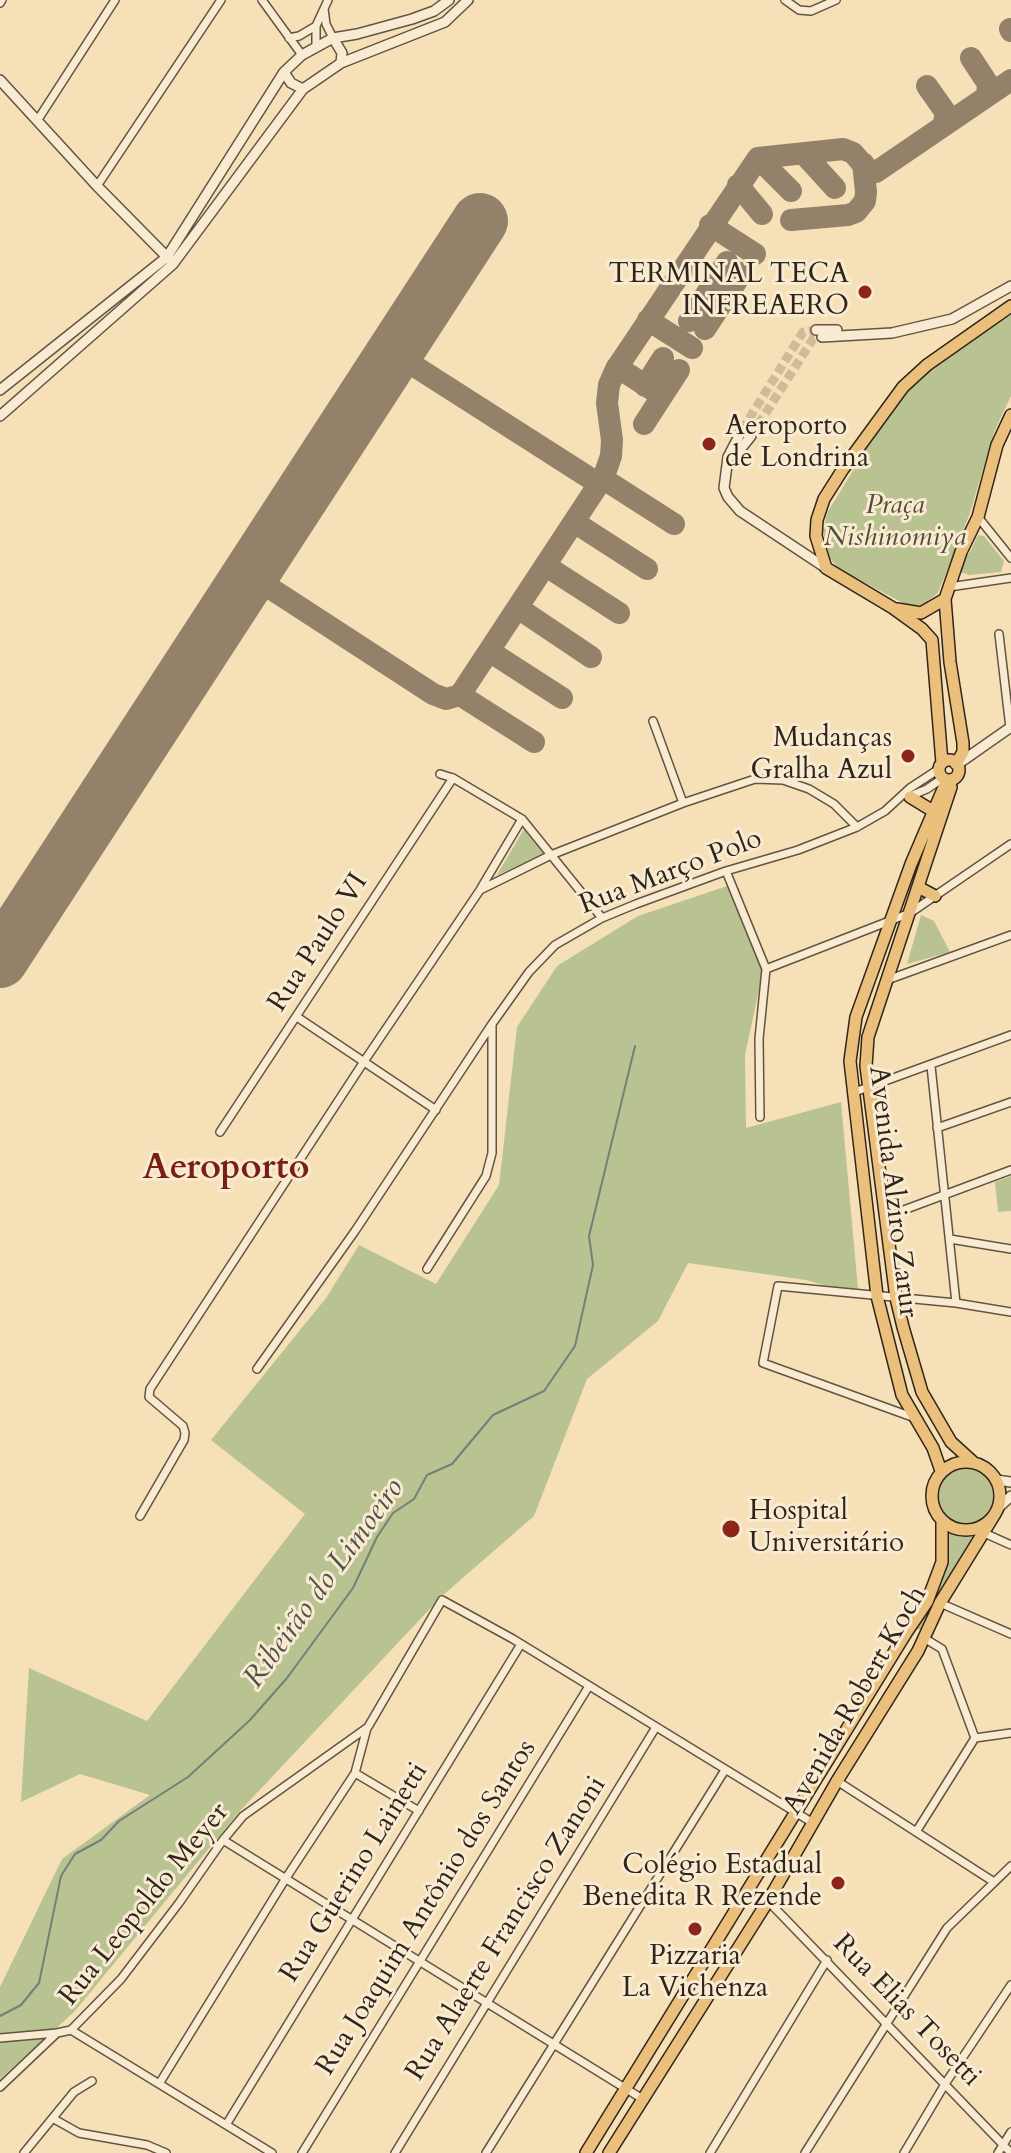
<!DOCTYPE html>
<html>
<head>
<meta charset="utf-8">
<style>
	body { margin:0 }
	canvas { display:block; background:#f6e0b8 }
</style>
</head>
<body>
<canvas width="1011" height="2153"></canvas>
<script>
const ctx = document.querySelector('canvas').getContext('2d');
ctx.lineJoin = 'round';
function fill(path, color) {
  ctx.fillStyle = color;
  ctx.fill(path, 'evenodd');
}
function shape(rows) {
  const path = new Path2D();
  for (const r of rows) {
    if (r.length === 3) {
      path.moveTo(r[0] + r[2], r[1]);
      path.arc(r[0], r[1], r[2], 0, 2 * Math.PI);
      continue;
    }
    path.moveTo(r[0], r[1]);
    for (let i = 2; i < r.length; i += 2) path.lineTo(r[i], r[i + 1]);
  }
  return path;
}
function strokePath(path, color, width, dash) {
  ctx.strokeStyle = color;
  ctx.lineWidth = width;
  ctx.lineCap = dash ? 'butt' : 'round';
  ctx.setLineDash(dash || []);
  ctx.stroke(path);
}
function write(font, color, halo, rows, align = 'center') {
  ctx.font = font + ' Cardo,serif';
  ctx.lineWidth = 6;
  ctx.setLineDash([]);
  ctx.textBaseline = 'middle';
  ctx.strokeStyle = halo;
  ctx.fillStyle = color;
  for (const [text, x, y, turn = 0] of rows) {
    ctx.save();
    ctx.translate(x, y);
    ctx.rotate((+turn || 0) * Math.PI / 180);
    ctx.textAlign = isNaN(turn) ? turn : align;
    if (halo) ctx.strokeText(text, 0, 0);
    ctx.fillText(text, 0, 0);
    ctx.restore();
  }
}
fill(shape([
	[1011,315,1011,396,994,432,970,513,938,593,921,606,907,605,840,570,828,556,823,531,827,513,891,409,911,385,953,351],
	[978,535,984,536,1004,561,1001,572,969,575,961,572,964,560,970,552],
	[524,829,548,853,497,875],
	[727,886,763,971,745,1055,746,1128,841,1102,858,1289,834,1288,806,1280,688,1263,658,1321,587,1379,534,1516,442,1596,239,1812,74,2012,0,2079,0,1987,62,1859,150,1795,80,1774,21,1802,29,1668,147,1721,305,1514,211,1440,326,1298,359,1245,436,1284,499,1185,517,1027,557,966,638,916],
	[921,915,934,921,950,952,907,964],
	[1011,1176,1011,1211,998,1212,995,1182],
	[966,1496,27],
	[947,1532,965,1536,975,1534,930,1608,920,1630,915,1628,938,1590,946,1566,949,1546]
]), '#b9c392');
strokePath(shape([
	[0,2016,21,2005,39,1983,61,1876,75,1854,101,1840,119,1821,188,1777,250,1720,287,1678,353,1588,377,1537,393,1513,414,1499,427,1475,452,1464,493,1415,544,1391,575,1346,593,1265,589,1236,635,1046]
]), '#737f78', 2);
strokePath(shape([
	[1010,29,1011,31],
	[971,58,988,84,987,96],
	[927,86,946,113,943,126],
	[803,153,835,188],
	[758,158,791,191],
	[738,185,762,214],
	[791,220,848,215,856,212,865,201,866,192,863,163],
	[710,225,755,254],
	[648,320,692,348],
	[689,321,727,262],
	[705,329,742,273],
	[394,353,599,484],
	[617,367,662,396],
	[645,386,663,358],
	[644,424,679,370],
	[602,478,674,524],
	[574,522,647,569],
	[546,566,619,613],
	[250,575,433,694,446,699,460,695,604,476,611,456,612,440,607,403,609,385,616,369,758,158,843,149,853,153,866,168,876,172,1011,80],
	[518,608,591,657],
	[489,651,562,698],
	[460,695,534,742]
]), '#938269', 22);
strokePath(shape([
	[0,960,480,221]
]), '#938269', 56);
strokePath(shape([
	[742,430,803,332,816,330],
	[751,436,813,339,822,337]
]), '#cebb98', 9, [9, 4.5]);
const minor = shape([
	[262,0,302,55],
	[785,0,799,10,811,11,836,0],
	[0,3,2,0],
	[324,9,326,24,333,38],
	[289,38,299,36,316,26],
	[316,46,316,26,328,0],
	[37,121,115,0],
	[97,186,221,0],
	[978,517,1011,558],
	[949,587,1011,578],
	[999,634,1010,728],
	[653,721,683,803],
	[440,774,453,778,522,819,602,918],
	[908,797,927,789,943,778],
	[726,871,766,969,759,1039,760,1117],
	[481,888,522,819],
	[766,969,910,913,1011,844],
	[887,980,1011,935],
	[297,1017,436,1110],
	[931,1066,956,1303],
	[852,1093,1011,1035],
	[937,1128,1011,1102],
	[220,1132,453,778],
	[885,1217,1011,1170],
	[950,1239,1011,1249],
	[427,1269,486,1176,492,1153,492,1026],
	[257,1369,355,1231,492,1024,529,972,555,945,602,918,636,904,726,871,798,850,857,827,885,811,910,788,939,769],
	[915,1418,763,1363,778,1286,956,1303,1011,1312],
	[140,1516,184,1440,185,1433,183,1426,149,1397,150,1389,365,1060,480,890,551,855,683,803,755,779,783,780,809,789,834,804,857,827],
	[982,1532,1011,1545],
	[940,1603,1011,1634],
	[924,1638,942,1649,975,1738],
	[975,1738,1011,1733],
	[355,1773,419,1811],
	[837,1781,994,1882],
	[916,1832,975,1738],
	[223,1840,641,2098],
	[768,1901,1011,2153],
	[71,2030,121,1979,179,1903,223,1840,243,1816,368,1727,442,1600,513,1639,813,1823],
	[71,2030,272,2153],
	[0,2038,57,2033],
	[159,2084,286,1878,355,1773,367,1728],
	[0,2087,57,2033,71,2030],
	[54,2119,79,2133,147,2145,166,2153],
	[226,2125,521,1644],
	[24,2153,74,2092,92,2081],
	[302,2153,589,1686],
	[395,2153,656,1727],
	[486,2153,725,1770],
	[710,2153,827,1960],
	[805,2153,947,1928,1011,1866],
	[904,2153,945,2084,1011,1985],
	[998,2153,1011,2132]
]);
const tertiary = shape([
	[333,38,342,53,341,63],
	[284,72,291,83,303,89],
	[0,80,97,186,171,261],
	[816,330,837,330],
	[822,337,892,333,952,319,1011,286],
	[0,390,167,257,284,72,302,55,333,38,357,34,412,19,434,11,449,0],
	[0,416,173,264,303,89,341,63,445,22,468,0],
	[751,436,743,446,728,457,724,488,728,497,740,511,826,568],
	[728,457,742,430],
	[958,764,1011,727],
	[996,1480,1011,1482],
	[997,1509,1011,1496]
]);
const primary = shape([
	[897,609,921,613,945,599],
	[949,770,10],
	[942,763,932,640,922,629,893,608,826,568,816,536,817,520,824,499,843,469,903,387,927,365,1011,306],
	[956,764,963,752,963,743,950,662,945,599,961,552,978,517,997,445,1011,415],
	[951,787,868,1037,866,1066,896,1298,903,1327,922,1392,951,1442,973,1462],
	[910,797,933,811],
	[918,887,935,896],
	[966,1496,34],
	[941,1471,933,1448,902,1395,877,1296,850,1061,856,1017,911,864,947,780],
	[586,2153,906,1633,927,1602,942,1562,942,1520],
	[609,2153,768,1901,837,1781,918,1651,940,1603,993,1517]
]);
strokePath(minor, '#625442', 10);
strokePath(tertiary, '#625442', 12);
strokePath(primary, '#30251a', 14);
strokePath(minor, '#f9ebd1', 7);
strokePath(tertiary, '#f9ebd1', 9);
strokePath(primary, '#ebc07c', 11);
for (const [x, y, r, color] of [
	[865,292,8,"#8f2418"],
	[709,444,8,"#8f2418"],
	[908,756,8,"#8f2418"],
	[731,1529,10,"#8f2418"],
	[838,1883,8,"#8f2418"],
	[695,1929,8,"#8f2418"]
]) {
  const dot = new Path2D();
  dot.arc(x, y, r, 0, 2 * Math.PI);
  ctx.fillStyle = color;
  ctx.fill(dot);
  strokePath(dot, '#f9ebd1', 3);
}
write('28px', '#30251a', '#f9ebd1', [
	["TERMINAL TECA",849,276],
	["INFREAERO",849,308],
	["Aeroporto",725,428,"left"],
	["de Londrina",725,460,"left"],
	["Mudanças",892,740],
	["Gralha Azul",892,772],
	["Hospital",749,1513,"left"],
	["Universitário",749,1545,"left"],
	["Colégio Estadual",822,1867],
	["Benedita R Rezende",822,1899],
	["Pizzaria",695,1958,"center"],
	["La Vichenza",695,1990,"center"]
], 'right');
write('italic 28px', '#524c38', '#f9ebd1', [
	["Praça",895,507],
	["Nishinomiya",895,539]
]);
write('28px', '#30251a', '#f9ebd1', [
	["Rua Março Polo",671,873,-21],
	["Rua Paulo VI",319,943,-57],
	["Avenida Alziro Zarur",892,1192,83],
	["Avenida Robert Koch",856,1701,-60],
	["Rua Guerino Lainetti",355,1873,-58],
	["Rua Leopoldo Meyer",145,1905,-51],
	["Rua Joaquim Antônio dos Santos",427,1908,-58],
	["Rua Alaerte Francisco Zanoni",507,1929,-58],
	["Rua Elias Tosetti",906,2011,46]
]);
write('italic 30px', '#515249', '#f9ebd1', [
	["Ribeirão do Limoeiro",325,1584,-54]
]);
write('bold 36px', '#7a1f14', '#f9ebd1', [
	["Aeroporto",226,1170]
]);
</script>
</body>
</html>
